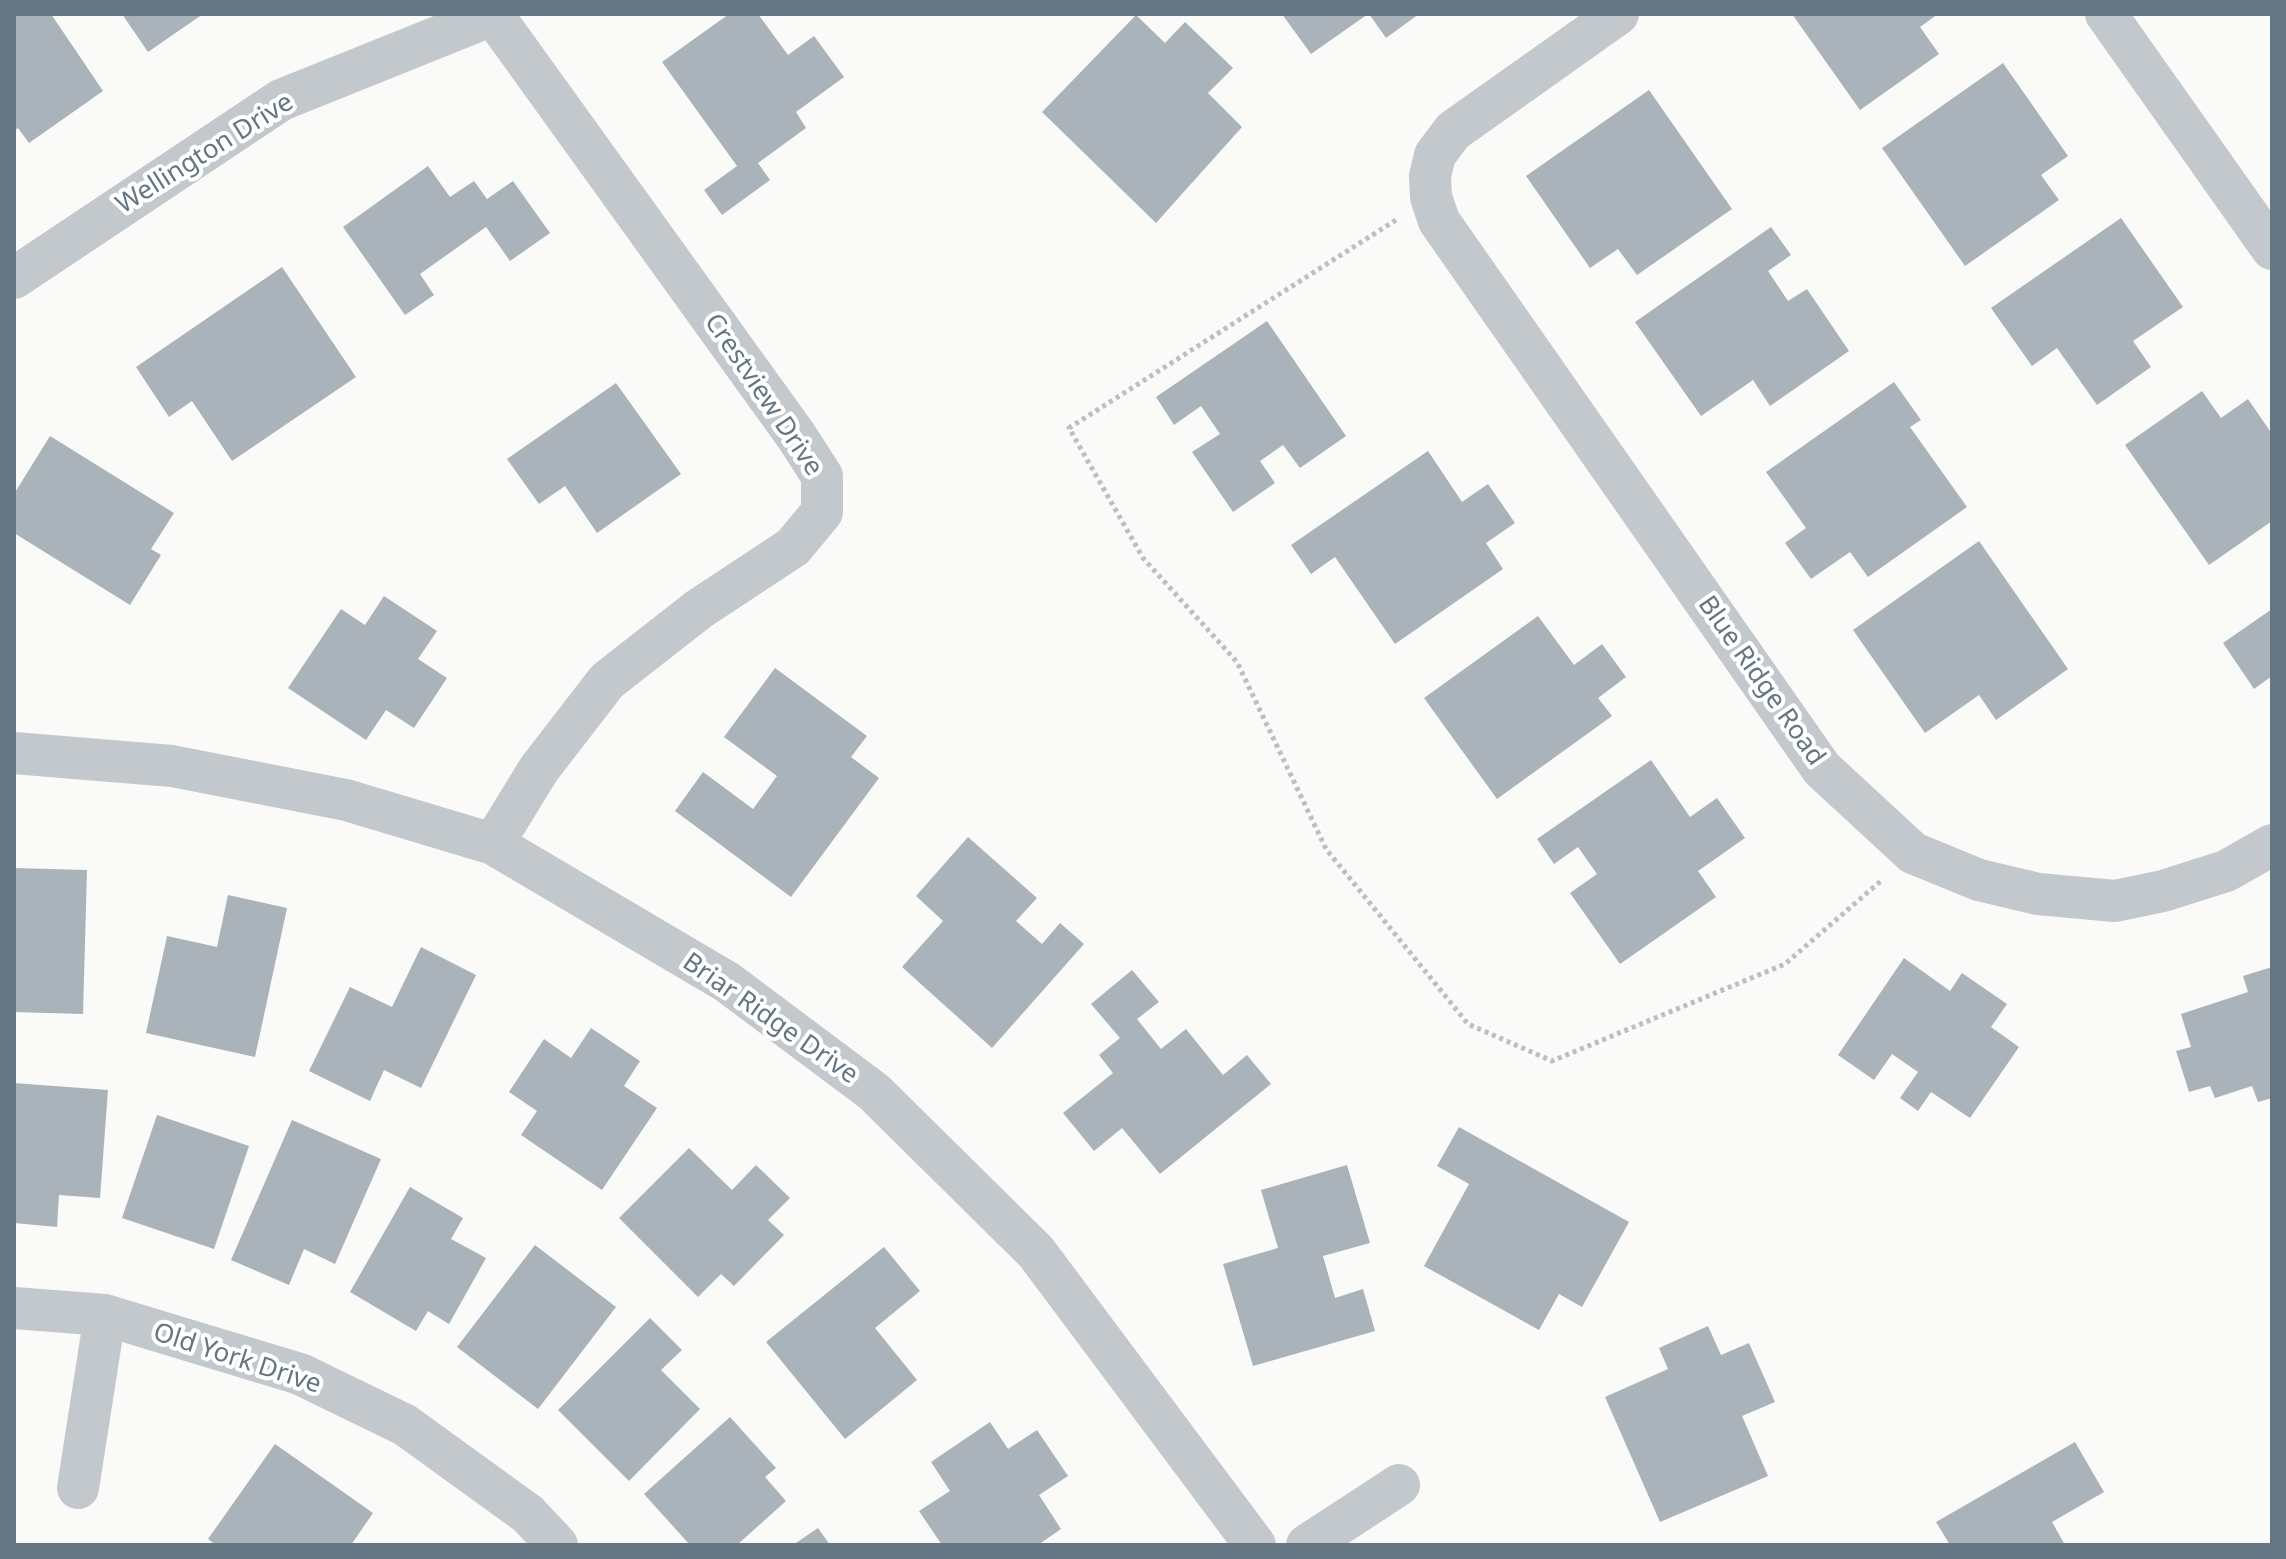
<!DOCTYPE html>
<html>
<head>
<meta charset="utf-8">
<style>
	body { margin:0 }
	#map { position:relative; width:2286px; height:1559px; overflow:hidden; background:#fafaf8; font-family:"Noto Sans",sans-serif }
	canvas { display:block }
	.frame { position:absolute; inset:0; border:16px solid #657683; pointer-events:none }
</style>
</head>
<body>
<div id="map">
<canvas width="2286" height="1559"></canvas>
<div class="frame"></div>
</div>
<script>
const ctx = document.querySelector('canvas').getContext('2d');
ctx.lineJoin = 'round';
function fill(path, color) {
  ctx.fillStyle = color;
  ctx.fill(path, 'evenodd');
}
function shape(rows) {
  const path = new Path2D();
  for (const r of rows) {
    path.moveTo(r[0], r[1]);
    for (let i = 2; i < r.length; i += 2) path.lineTo(r[i], r[i + 1]);
  }
  return path;
}
function strokePath(path, color, width, dash) {
  ctx.strokeStyle = color;
  ctx.lineWidth = width;
  ctx.lineCap = dash ? 'butt' : 'round';
  ctx.setLineDash(dash || []);
  ctx.stroke(path);
}
function write(font, color, halo, rows, align = 'center') {
  ctx.font = font + ' "Noto Sans",sans-serif';
  ctx.lineWidth = 8;
  ctx.setLineDash([]);
  ctx.textBaseline = 'middle';
  ctx.strokeStyle = halo;
  ctx.fillStyle = color;
  for (const [text, x, y, turn = 0] of rows) {
    ctx.save();
    ctx.translate(x, y);
    ctx.rotate((+turn || 0) * Math.PI / 180);
    ctx.textAlign = isNaN(turn) ? turn : align;
    if (halo) ctx.strokeText(text, 0, 0);
    ctx.fillText(text, 0, 0);
    ctx.restore();
  }
}
fill(shape([
	[14,14,51,14,103,91,29,143,18,128,14,131],
	[122,14,203,14,148,52],
	[729,14,758,14,788,55,814,36,844,77,796,112,806,128,758,163,770,180,722,215,704,190,737,166,662,62],
	[1282,14,1368,14,1311,54],
	[1369,14,1419,14,1386,38],
	[1792,14,1938,14,1920,27,1939,54,1860,110],
	[1136,15,1165,43,1185,22,1233,68,1208,93,1242,127,1156,223,1042,112],
	[2003,63,2068,156,2041,175,2059,200,1965,266,1882,148],
	[1649,90,1732,209,1637,275,1618,249,1590,268,1526,176],
	[428,166,450,197,474,181,487,199,513,181,550,233,510,261,486,227,420,274,434,295,405,315,343,227],
	[2121,218,2183,307,2133,341,2151,367,2097,405,2057,348,2032,366,1991,308],
	[1771,227,1791,255,1768,271,1788,301,1807,289,1849,351,1770,406,1753,380,1701,416,1635,322],
	[282,267,356,377,232,461,192,401,169,417,136,367],
	[1267,321,1346,436,1300,468,1283,445,1260,461,1275,483,1233,512,1192,452,1220,434,1201,406,1174,425,1156,397],
	[1894,382,1921,420,1910,427,1967,507,1868,577,1850,552,1811,579,1785,543,1806,528,1766,472],
	[616,383,681,474,597,533,565,486,539,504,507,459],
	[2202,391,2221,418,2248,399,2272,434,2272,521,2209,565,2125,445],
	[50,436,174,513,151,549,161,555,130,605,14,533,14,494],
	[1428,451,1462,502,1488,484,1515,523,1486,543,1503,569,1395,644,1335,557,1311,574,1291,545],
	[1979,541,2068,669,1996,720,1979,695,1925,733,1853,630],
	[384,596,437,631,418,659,447,678,414,728,386,710,366,740,288,688,341,609,365,625],
	[2272,609,2272,676,2254,689,2223,643],
	[1538,616,1574,665,1602,644,1626,677,1598,698,1612,716,1497,799,1424,698],
	[775,668,867,736,851,757,879,778,791,897,675,811,703,772,753,809,777,776,724,737],
	[1651,760,1690,817,1717,798,1745,838,1698,871,1716,897,1620,964,1570,893,1597,874,1578,847,1554,864,1537,839],
	[968,837,1037,898,1016,921,1042,944,1060,923,1084,944,992,1048,902,967,943,921,916,896],
	[14,868,87,870,83,1014,14,1012],
	[228,895,287,908,255,1057,146,1033,167,936,217,947],
	[421,947,476,975,421,1088,384,1070,370,1101,309,1071,350,987,392,1007],
	[1904,958,1950,991,1962,973,2007,1004,1991,1027,2019,1047,1970,1118,1931,1092,1918,1111,1900,1098,1918,1072,1892,1054,1874,1080,1838,1055],
	[2272,967,2272,1098,2258,1102,2252,1086,2215,1098,2210,1086,2189,1092,2176,1051,2191,1047,2181,1014,2248,992,2243,976],
	[1132,970,1159,1002,1137,1019,1161,1049,1186,1029,1223,1075,1247,1055,1271,1084,1160,1174,1122,1128,1094,1151,1063,1113,1113,1073,1099,1055,1120,1038,1091,1004],
	[591,1028,640,1061,624,1086,657,1108,602,1190,521,1135,537,1111,509,1092,544,1039,571,1058],
	[14,1083,108,1090,100,1198,59,1195,57,1227,14,1223],
	[157,1115,249,1146,214,1249,122,1218],
	[292,1120,381,1159,335,1264,304,1249,289,1285,231,1260],
	[1459,1127,1629,1222,1582,1307,1559,1294,1539,1330,1424,1266,1469,1184,1437,1166],
	[689,1148,732,1190,756,1165,790,1198,768,1220,784,1235,734,1286,721,1274,698,1297,619,1218],
	[1347,1165,1370,1243,1323,1256,1335,1298,1363,1289,1375,1331,1253,1366,1223,1264,1278,1248,1261,1190],
	[410,1187,463,1218,451,1239,486,1258,449,1324,428,1311,416,1331,350,1292],
	[535,1245,616,1307,538,1409,457,1347],
	[884,1247,920,1291,875,1328,917,1380,845,1439,766,1342],
	[650,1318,682,1350,661,1370,700,1409,629,1481,558,1410],
	[1708,1326,1721,1355,1749,1343,1775,1402,1742,1416,1768,1476,1660,1522,1605,1397,1668,1369,1659,1348],
	[730,1417,776,1468,765,1477,786,1501,737,1545,690,1545,644,1494],
	[990,1422,1008,1449,1037,1430,1068,1476,1039,1495,1061,1529,1038,1545,942,1545,919,1511,950,1491,931,1462],
	[2075,1442,2104,1492,2052,1522,2065,1545,1950,1545,1936,1522],
	[275,1444,373,1513,351,1545,216,1545,208,1539],
	[818,1528,830,1545,793,1545]
]), '#aab3b9');
strokePath(shape([
	[1396,220,1069,428,1143,558,1237,662,1326,849,1468,1024,1552,1061,1785,964,1882,880]
]), '#bbbfc2', 5, [4, 4]);
strokePath(shape([
	[1618,14,1453,131,1435,155,1430,176,1431,197,1439,221,1822,769,1913,853,1979,880,2038,894,2115,901,2163,891,2226,871,2272,845],
	[2106,14,2272,249],
	[14,278,281,100,495,14],
	[14,753,172,766,346,800,493,844,727,982,874,1092,1036,1252,1255,1545],
	[493,844,539,769,607,681,699,609,793,547,822,512,822,476,797,437,493,15],
	[14,1308,105,1315,300,1374,405,1425,528,1514,557,1545],
	[78,1488,105,1315],
	[1307,1545,1399,1485]
]), '#c3c8cc', 42);
write('26px', '#657683', '#fff', [
	["Wellington Drive",205,154,-32],
	["Crestview Drive",763,395,56],
	["Blue Ridge Road",1761,681,55],
	["Briar Ridge Drive",770,1019,35],
	["Old York Drive",237,1359,18]
]);
</script>
</body>
</html>
